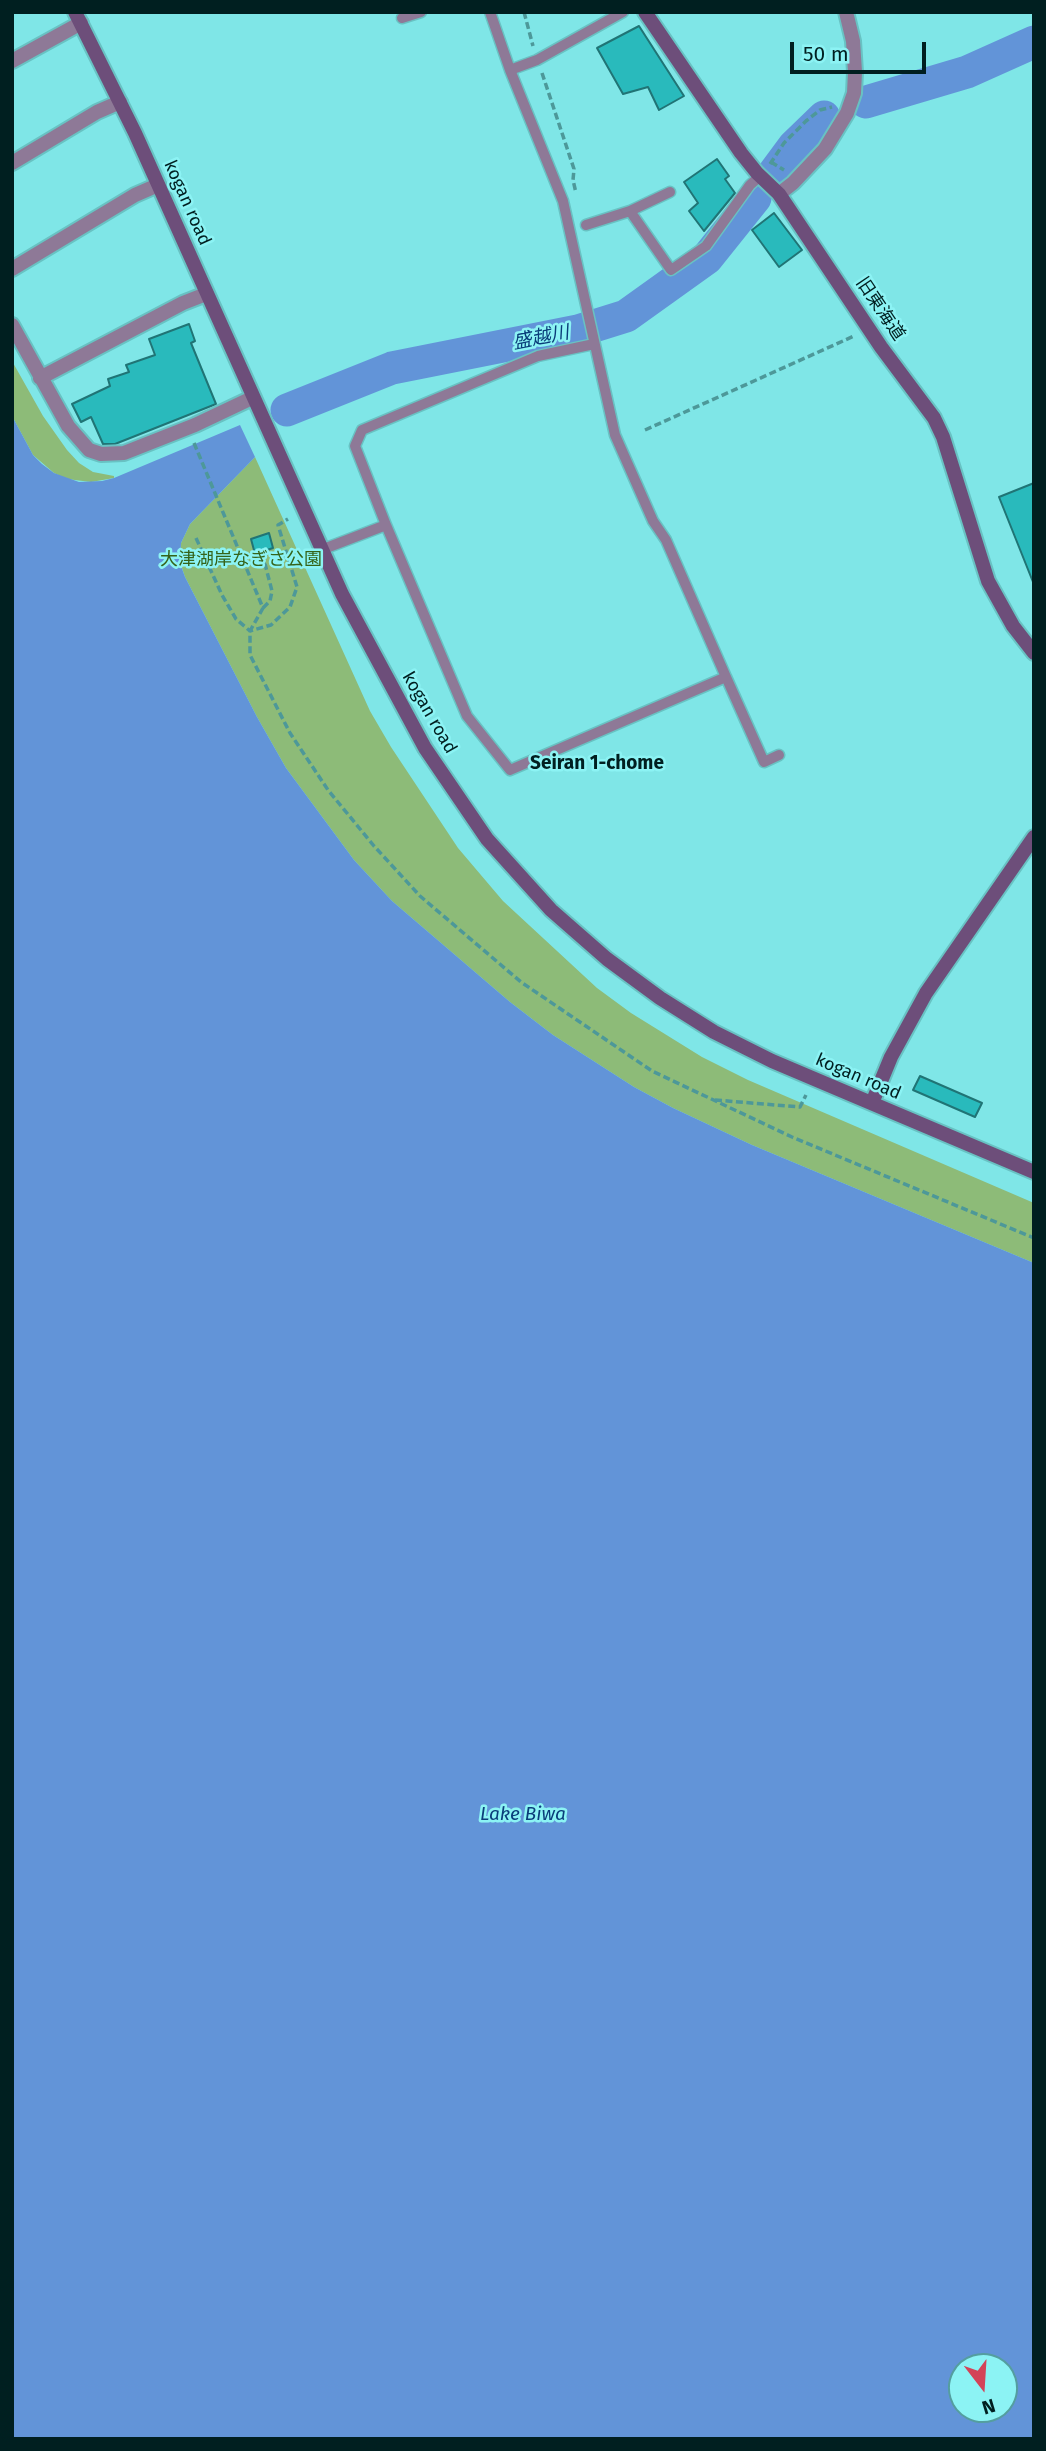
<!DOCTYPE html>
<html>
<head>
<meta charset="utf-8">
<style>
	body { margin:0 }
	#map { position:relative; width:1046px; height:2451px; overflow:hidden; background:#7fe6e7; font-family:"Fira Sans",sans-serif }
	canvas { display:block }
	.frame { position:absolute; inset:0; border:14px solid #001f20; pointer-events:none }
	.north { position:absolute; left:948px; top:2353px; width:70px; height:70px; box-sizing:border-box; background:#8cf3f4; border:2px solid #549e9f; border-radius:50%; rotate:163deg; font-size:19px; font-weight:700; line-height:28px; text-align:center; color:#001f20 }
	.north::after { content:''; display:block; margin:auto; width:24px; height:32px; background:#d34358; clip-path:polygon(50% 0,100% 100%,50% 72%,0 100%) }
	.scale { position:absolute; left:790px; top:42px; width:136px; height:32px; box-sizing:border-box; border:4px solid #001f20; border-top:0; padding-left:9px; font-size:21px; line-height:24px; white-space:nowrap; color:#001f20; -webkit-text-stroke:5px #8cf3f4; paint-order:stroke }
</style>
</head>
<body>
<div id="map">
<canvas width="1046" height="2451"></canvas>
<div class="frame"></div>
<div class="north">N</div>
<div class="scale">50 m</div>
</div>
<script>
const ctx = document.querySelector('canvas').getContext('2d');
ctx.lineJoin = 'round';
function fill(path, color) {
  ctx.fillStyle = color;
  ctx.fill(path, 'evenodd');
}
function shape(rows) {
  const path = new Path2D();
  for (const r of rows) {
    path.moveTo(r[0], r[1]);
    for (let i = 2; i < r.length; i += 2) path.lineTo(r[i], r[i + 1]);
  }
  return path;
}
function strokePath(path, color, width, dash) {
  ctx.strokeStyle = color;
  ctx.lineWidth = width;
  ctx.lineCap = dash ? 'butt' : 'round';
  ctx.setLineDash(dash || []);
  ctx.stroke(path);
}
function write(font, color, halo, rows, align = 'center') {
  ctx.font = font + ' "Fira Sans","Noto Sans JP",sans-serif';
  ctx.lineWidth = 5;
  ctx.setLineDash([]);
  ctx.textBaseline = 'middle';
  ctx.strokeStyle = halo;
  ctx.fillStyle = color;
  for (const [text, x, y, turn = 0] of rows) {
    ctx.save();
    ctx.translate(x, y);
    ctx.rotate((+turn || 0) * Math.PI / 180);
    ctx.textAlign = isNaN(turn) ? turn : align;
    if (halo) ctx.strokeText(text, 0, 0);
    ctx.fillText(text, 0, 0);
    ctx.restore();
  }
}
fill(shape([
	[12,361,43,416,67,450,79,463,93,472,114,476,114,478,91,482,67,479,54,473,33,455,12,416],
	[255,457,370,711,391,747,458,848,503,901,597,988,631,1013,702,1057,748,1080,1034,1203,1034,1263,752,1145,673,1108,634,1087,553,1035,510,1002,392,901,354,860,286,768,257,717,185,577,180,562,181,543,190,524]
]), '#8dbb78');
fill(shape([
	[12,416,33,455,42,464,54,473,79,482,102,481,114,478,240,425,255,457,190,524,181,543,180,563,185,577,257,717,286,768,354,860,392,901,510,1002,553,1035,634,1087,673,1108,752,1145,1034,1263,1034,2439,12,2439],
	[962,2367,1004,2367,1004,2409,962,2409]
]), '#6294d8');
strokePath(shape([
	[866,102,967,72,1034,42],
	[774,173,794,146,824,117],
	[287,410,392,368,578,331,626,316,707,258,755,198]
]), '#6294d8', 33);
const building = shape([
	[639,26,684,96,659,110,648,87,623,94,597,48,639,26],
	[717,159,729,176,725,179,735,193,704,231,689,211,698,203,684,182,717,159],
	[774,213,802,250,779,267,752,230,774,213],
	[189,324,195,341,191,343,216,404,115,444,103,444,91,417,81,422,72,404,110,386,108,379,129,372,126,365,155,355,149,339,189,324],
	[1034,483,1034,581,1033,582,999,497,1034,483],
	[269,533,273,548,255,554,251,539,269,533],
	[920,1076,982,1103,975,1117,913,1090,920,1076]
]);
fill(building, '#29babc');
strokePath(building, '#207475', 2);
const lane = shape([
	[490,12,510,70],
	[402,18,421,12],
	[630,211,670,192],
	[586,225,630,211,671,270,706,246,750,185,760,176],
	[386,525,355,446,362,430,538,356,594,344],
	[321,550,386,525,467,716,510,770,726,677,666,540,653,521,615,435,563,201,510,70,537,60,623,12],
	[726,677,764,762,779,755]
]);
const street = shape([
	[12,61,81,23],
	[12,163,97,112,120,102],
	[779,194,793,183,825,149,847,113,854,93,855,72,853,41,846,12],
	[12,269,135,195,158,185],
	[12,325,68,426,89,450,101,454,124,453,195,425,252,398],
	[40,378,183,303,206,294]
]);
const secondary = shape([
	[75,12,135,133,342,594,425,748,487,839,551,910,607,959,660,998,714,1032,772,1061,1034,1172],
	[645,12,741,153,757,173,779,194,881,347,934,418,943,437,988,581,1013,626,1034,653],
	[872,1103,891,1057,926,993,1034,837]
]);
strokePath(lane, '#68c2c3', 13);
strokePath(street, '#68c2c3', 18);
strokePath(secondary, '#68c2c3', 18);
strokePath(shape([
	[524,12,533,46],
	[542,73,574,169,573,180,576,193],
	[771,162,784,170],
	[770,164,784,143,806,121,820,110,832,107],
	[645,430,854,336],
	[194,443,263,608,250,631,250,655,290,733,328,790,374,846,420,896,521,982,652,1071,792,1137,1034,1238],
	[196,538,222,595,236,619,250,631,271,625,290,607,297,587,278,525,288,519],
	[263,608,270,601,272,591,265,564,287,557],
	[715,1100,800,1107,806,1095]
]), '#4d9899', 3.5, [7, 3.5]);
strokePath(lane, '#8e7997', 10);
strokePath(street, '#8e7997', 14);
strokePath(secondary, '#6d4e7a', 14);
write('18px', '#001f20', '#8cf3f4', [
	["kogan road",187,203,66],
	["旧東海道",880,309,56],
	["kogan road",429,713,60],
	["kogan road",858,1077,23]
]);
write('18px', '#356319', '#8cf3f4', [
	["大津湖岸なぎさ公園",241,560]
]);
write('italic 19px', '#0a3d7a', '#8cf3f4', [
	["盛越川",541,338,-11],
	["Lake Biwa",523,1815]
]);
write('bold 19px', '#001f20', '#8cf3f4', [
	["Seiran 1-chome",597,764]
]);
</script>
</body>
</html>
